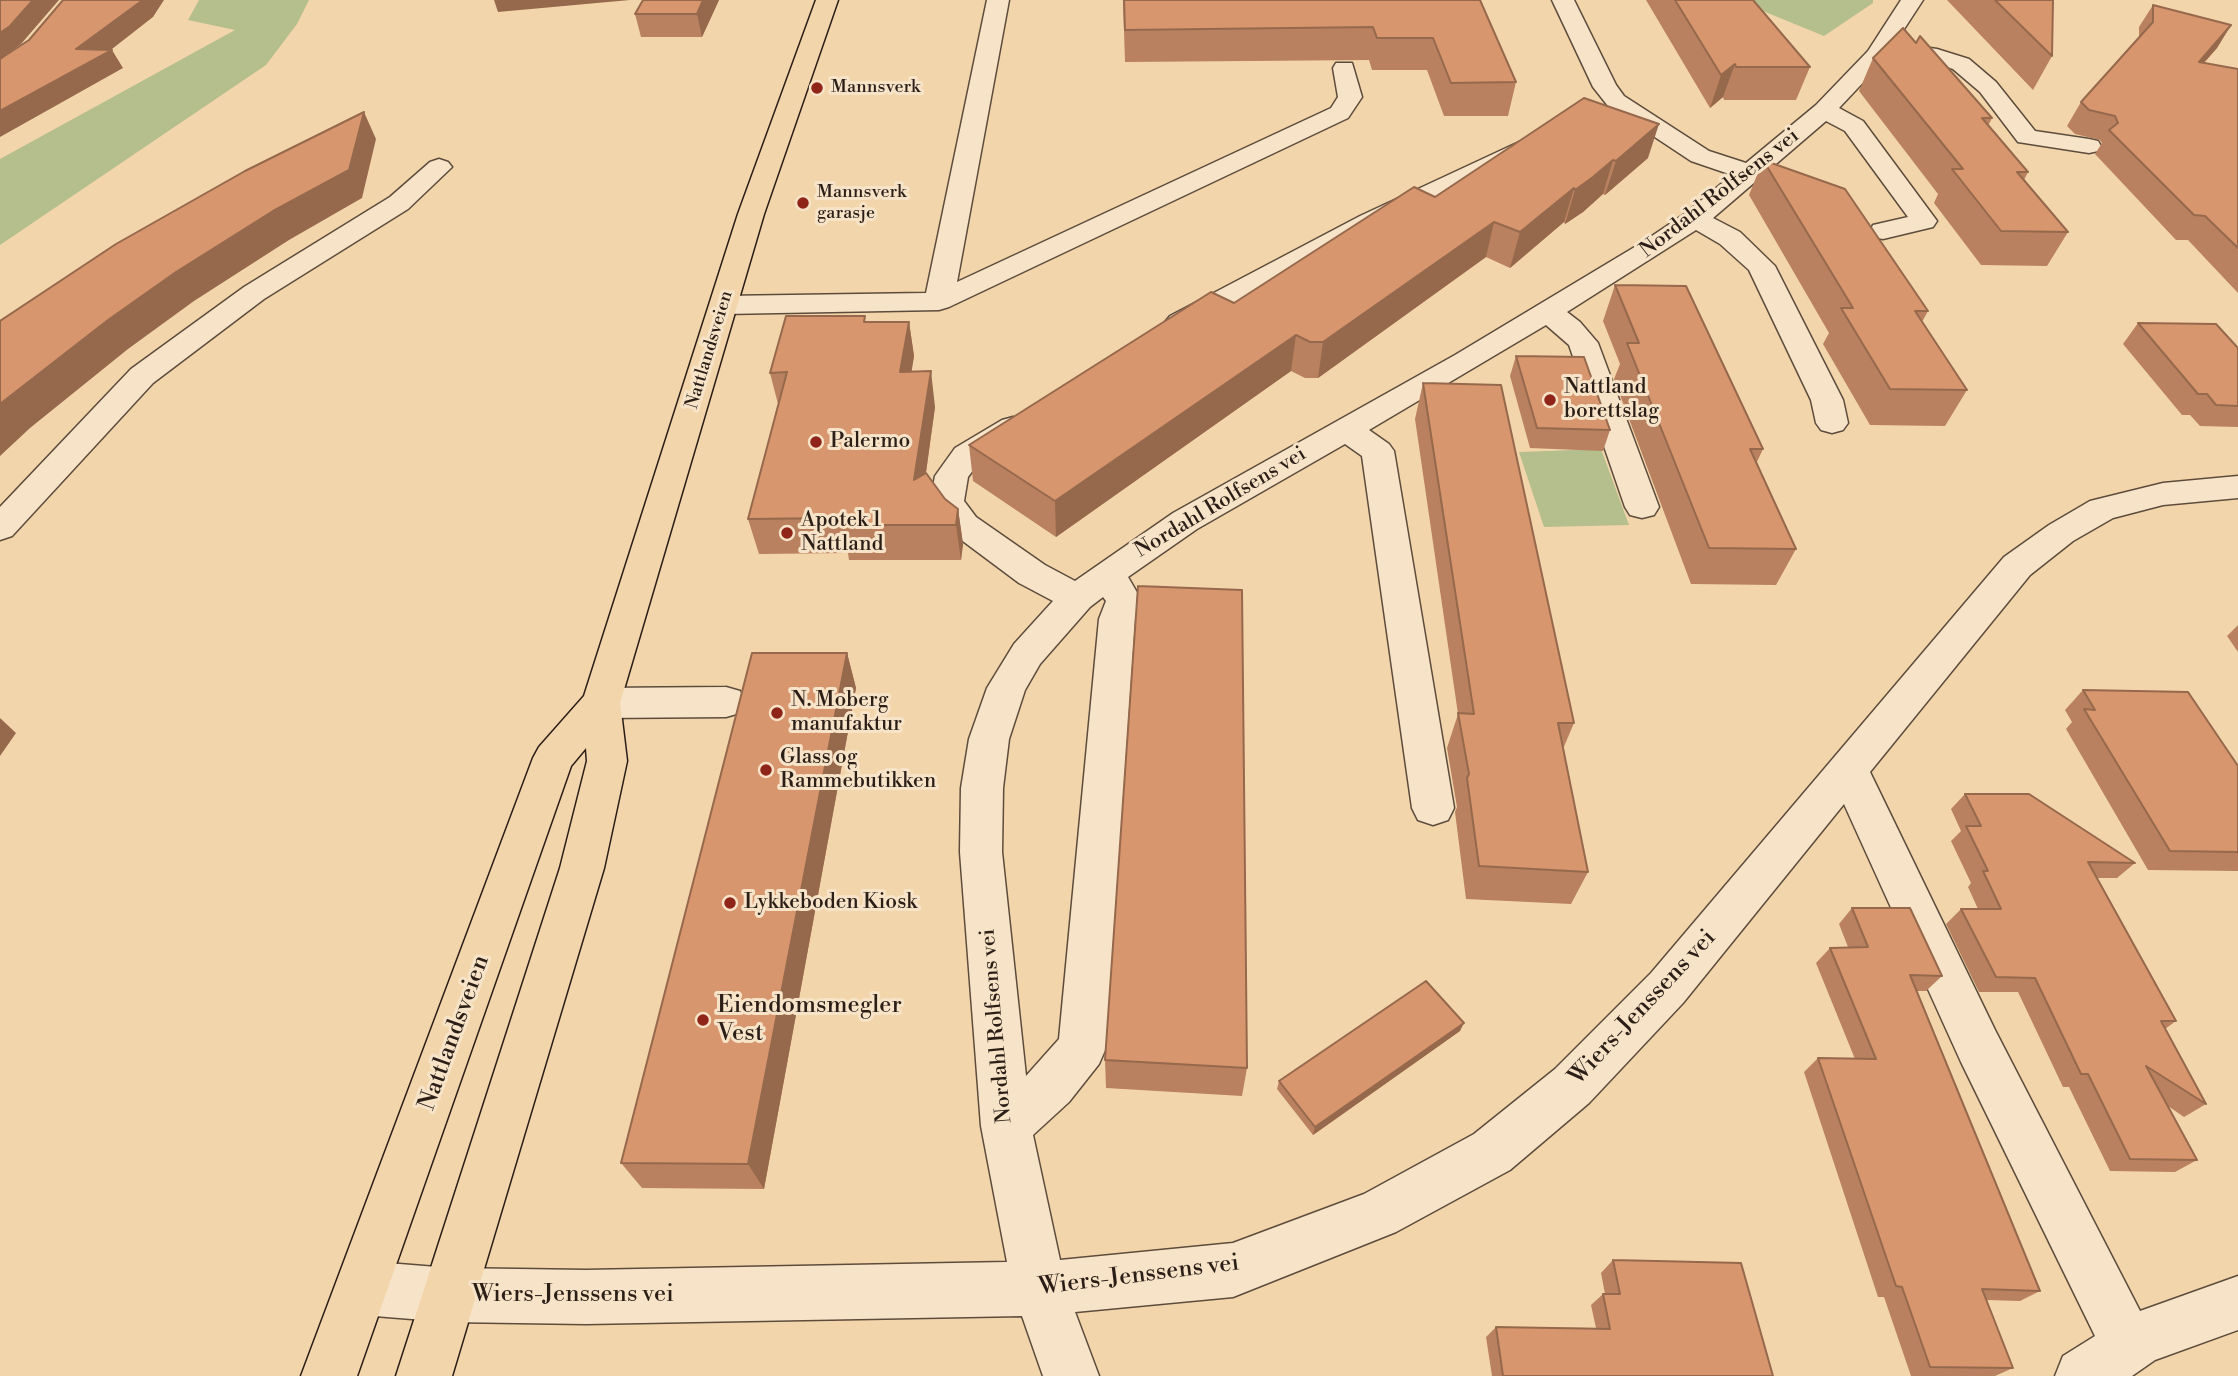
<!DOCTYPE html>
<html>
<head>
<meta charset="utf-8">
<style>
	body { margin:0 }
	canvas { display:block; background:#f3d5ab }
</style>
</head>
<body>
<canvas width="2238" height="1376"></canvas>
<script>
const ctx = document.querySelector('canvas').getContext('2d');
ctx.lineJoin = 'round';
function fill(path, color) {
  ctx.fillStyle = color;
  ctx.fill(path, 'evenodd');
}
function shape(rows) {
  const path = new Path2D();
  for (const r of rows) {
    path.moveTo(r[0], r[1]);
    for (let i = 2; i < r.length; i += 2) path.lineTo(r[i], r[i + 1]);
  }
  return path;
}
function strokePath(path, color, width, dash) {
  ctx.strokeStyle = color;
  ctx.lineWidth = width;
  ctx.lineCap = dash ? 'butt' : 'round';
  ctx.setLineDash(dash || []);
  ctx.stroke(path);
}
function write(font, color, halo, rows, align = 'center') {
  ctx.font = font + ' "Libre Bodoni",serif';
  ctx.lineWidth = 6;
  ctx.setLineDash([]);
  ctx.textBaseline = 'middle';
  ctx.strokeStyle = halo;
  ctx.fillStyle = color;
  for (const [text, x, y, turn = 0] of rows) {
    ctx.save();
    ctx.translate(x, y);
    ctx.rotate((+turn || 0) * Math.PI / 180);
    ctx.textAlign = isNaN(turn) ? turn : align;
    if (halo) ctx.strokeText(text, 0, 0);
    ctx.fillText(text, 0, 0);
    ctx.restore();
  }
}
fill(shape([
	[199,0,309,0,297,24,266,65,0,245,0,159,235,30,188,20],
	[1752,0,1873,0,1873,3,1824,36,1758,9],
	[1601,449,1629,525,1544,527,1519,452]
]), '#b5be8d');
const minor = shape([
	[987,0,1009,0,957,282,1331,108,1338,97,1333,68,1336,63,1352,63,1362,97,1348,118,949,307,939,310,724,314,714,311,710,305,714,299,724,296,926,293,987,0],
	[1552,0,1574,0,1616,85,1624,96,1709,151,1746,163,1816,105,1868,51,1901,0,1923,0,1895,43,1937,49,1969,59,1996,82,2035,131,2089,139,2098,141,2101,146,2098,151,2089,153,2018,142,1980,92,1953,69,1933,62,1888,56,1839,108,1863,121,1937,221,1933,227,1883,239,1873,237,1870,231,1873,225,1908,217,1845,131,1826,121,1713,218,1740,232,1775,266,1843,400,1848,423,1843,430,1832,433,1821,430,1816,423,1811,400,1749,270,1720,244,1696,230,1567,312,1580,322,1598,343,1659,507,1654,515,1642,518,1630,515,1625,507,1569,345,1546,325,1369,430,1389,444,1394,451,1454,808,1448,820,1433,825,1418,820,1412,808,1362,456,1345,444,1197,529,1128,577,1142,601,1135,619,1106,1048,1099,1064,1069,1102,1033,1135,1060,1260,1233,1243,1364,1194,1474,1134,1555,1069,1651,973,2004,557,2049,525,2090,501,2163,483,2238,476,2238,498,2163,505,2113,518,2073,541,2030,575,1870,772,1995,1030,2140,1311,2238,1276,2238,1330,2155,1360,2132,1376,2055,1376,2063,1356,2095,1336,1961,1062,1844,804,1683,1003,1589,1103,1510,1170,1396,1232,1233,1297,1075,1312,1099,1376,1043,1376,1022,1316,586,1324,449,1322,362,1315,343,1307,335,1288,343,1269,362,1261,449,1268,586,1270,1007,1262,981,1126,960,852,961,788,969,739,987,688,1014,644,1053,601,1019,583,952,533,930,502,935,476,955,448,1002,420,1013,417,1024,420,1029,427,1024,434,979,462,968,477,964,501,976,517,1045,565,1075,581,1173,513,1455,355,1643,242,1686,213,1732,175,1691,161,1608,106,1593,87,1552,0],
	[1103,597,1106,601,1099,619,1059,1039,1026,1076,1002,852,1003,788,1009,739,1025,690,1040,664,1090,607,1103,597],
	[1519,142,1528,144,1531,149,1528,154,1378,228,1190,328,1180,331,1170,328,1165,322,1170,316,1360,216,1519,142],
	[439,159,448,162,452,167,408,209,264,299,153,383,12,536,0,540,0,507,131,369,244,287,390,197,430,162,439,159],
	[726,687,740,691,745,702,740,713,726,717,601,718,587,714,582,703,587,692,601,688,726,687]
]);
const major = shape([
	[816,0,838,0,764,214,620,703,627,761,604,868,452,1376,396,1376,560,868,587,761,586,748,571,766,357,1376,301,1376,533,758,539,747,584,696,738,214,816,0]
]);
strokePath(minor, '#5d4c3c', 3);
strokePath(major, '#2b1e17', 3);
fill(minor, '#f7e4c8');
fill(major, '#f3d5ab');
fill(shape([
	[719,0,702,37,641,37,635,14],
	[1123,0,1480,0,1516,82,1508,116,1444,116,1427,70,1372,70,1369,60,1125,62],
	[1646,0,1753,0,1810,67,1796,100,1724,100,1723,97,1710,108],
	[1947,0,2053,0,2052,56,2033,90],
	[2153,5,2231,25,2217,48,2204,63,2238,69,2238,293,2188,240,2176,240,2095,154,2102,143,2100,140,2075,134,2067,126,2081,102,2139,37,2139,27],
	[1916,43,1992,118,1988,126,2028,172,2024,180,2068,232,2047,266,1981,265,1934,203,1938,194,1859,91,1873,58],
	[1584,98,1648,158,1605,195,1603,194,1583,212,1565,224,1564,222,1510,268,1486,257,1318,378,1305,378,1291,371,1056,537,973,481,969,445,1435,197],
	[1763,160,1928,311,1922,322,1967,390,1945,426,1870,425,1823,344,1829,333,1749,195],
	[1615,285,1763,449,1756,464,1796,549,1776,585,1691,584,1614,379,1620,364,1603,321],
	[866,322,909,322,914,356,911,372,935,407,926,473,945,499,958,509,963,544,961,560,849,560,848,553,759,554,748,519,778,404,770,373],
	[2138,323,2238,348,2238,427,2200,426,2190,415,2182,415,2123,344],
	[1516,356,1610,430,1603,451,1530,448,1510,376],
	[1423,383,1574,723,1563,749,1588,872,1571,904,1466,899,1455,812,1457,807,1447,748,1458,714,1415,419],
	[2238,625,2238,652,2227,636],
	[847,653,856,688,764,1189,642,1188,621,1163],
	[2083,690,2238,766,2238,871,2148,870,2066,729,2072,722,2065,710],
	[1965,794,2135,863,2117,878,2097,878,2176,1021,2165,1029,2206,1104,2184,1117,2168,1106,2197,1160,2175,1172,2110,1171,2069,1087,2063,1087,2018,992,1979,992,1946,924,1961,909,1978,909,1968,887,1971,883,1951,841,1961,831,1951,809],
	[1852,908,1942,976,1926,991,1917,991,2040,1291,2020,1301,1987,1300,2013,1368,1995,1376,1911,1376,1884,1297,1878,1297,1804,1072,1818,1058,1855,1059,1816,963,1830,948,1848,947,1839,924],
	[1460,1031,1313,1135,1277,1089,1279,1081],
	[1105,1060,1247,1068,1242,1096,1106,1088],
	[1613,1260,1773,1376,1492,1376,1486,1337,1496,1327,1596,1328,1591,1305,1603,1294,1605,1294,1601,1273]
]), '#b9815f');
fill(shape([
	[33,0,59,0,21,44,0,59,0,33],
	[143,0,164,0,153,17,103,56,112,50,123,68,0,137,0,111,76,49],
	[494,0,630,0,498,12],
	[703,0,719,0,702,37,697,14],
	[2231,25,2217,48,2184,85,2199,62],
	[1735,64,1723,97,1710,108,1721,75],
	[364,112,376,139,362,198,289,240,194,301,128,349,30,428,0,456,0,404],
	[1659,124,1648,158,1605,195,1616,161],
	[1613,160,1603,194,1583,212,1565,224,1575,190],
	[1574,188,1564,222,1510,268,1520,232],
	[1494,222,1486,257,1318,378,1323,342],
	[909,322,914,356,906,407,900,372],
	[1296,335,1291,371,1056,537,1055,501],
	[931,371,935,407,920,515,914,480],
	[958,509,963,544,961,560,956,525],
	[847,653,856,688,764,1189,748,1164],
	[0,718,16,733,0,756],
	[1464,1023,1460,1031,1313,1135,1315,1127]
]), '#96694d');
const building = shape([
	[0,0,33,0,10,26,0,33,0,0],
	[63,0,143,0,76,49,112,50,0,111,0,59,29,40,63,0],
	[643,0,703,0,697,14,635,14,643,0],
	[1124,0,1480,0,1516,82,1451,83,1433,38,1377,38,1373,27,1125,30,1124,0],
	[1675,0,1753,0,1810,67,1736,67,1735,64,1721,75,1675,0],
	[1995,0,2053,0,2052,56,1995,0],
	[2153,5,2231,25,2199,62,2238,69,2238,248,2205,216,2194,215,2109,130,2118,123,2115,116,2089,110,2081,102,2153,22,2153,5],
	[1903,28,1916,43,1920,36,1992,118,1982,118,2028,172,2017,172,2068,232,2001,231,1952,169,1963,169,1873,58,1903,28],
	[1584,98,1659,124,1616,161,1613,160,1593,177,1575,190,1574,188,1520,232,1494,222,1323,342,1310,342,1296,335,1055,501,969,445,1211,292,1234,303,1414,187,1435,197,1584,98],
	[364,112,349,170,273,211,176,272,108,320,0,404,0,321,116,244,245,171,364,112],
	[1763,160,1845,189,1928,311,1915,311,1967,390,1890,389,1841,308,1853,308,1763,160],
	[1615,285,1686,286,1763,449,1750,449,1796,549,1709,548,1627,343,1639,343,1615,285],
	[786,316,865,316,864,322,909,322,900,372,931,371,914,480,926,473,945,499,958,509,956,525,841,525,843,518,748,519,787,372,770,373,786,316],
	[2138,323,2216,324,2238,348,2238,406,2216,405,2207,394,2198,394,2138,323],
	[1516,356,1584,357,1610,430,1537,428,1516,356],
	[1423,383,1501,385,1574,723,1558,723,1588,872,1479,866,1467,778,1469,774,1458,713,1474,714,1423,383],
	[1138,586,1242,590,1247,1068,1105,1060,1138,586],
	[752,653,847,653,748,1164,621,1163,752,653],
	[2083,690,2188,692,2238,766,2238,852,2170,851,2084,709,2095,710,2083,690],
	[1965,794,2029,794,2135,863,2088,862,2176,1021,2161,1021,2206,1104,2146,1066,2197,1160,2130,1159,2088,1074,2081,1074,2035,978,1996,977,1961,909,2001,909,1983,871,1988,871,1966,826,1981,826,1965,794],
	[1852,908,1910,908,1942,976,1910,975,2040,1291,1982,1289,2013,1368,1930,1367,1902,1287,1896,1286,1818,1058,1876,1059,1830,948,1868,947,1852,908],
	[1426,981,1464,1023,1315,1127,1279,1081,1426,981],
	[1613,1260,1741,1263,1773,1376,1503,1376,1496,1327,1610,1329,1603,1294,1620,1294,1613,1260]
]);
fill(building, '#d7966e');
strokePath(building, '#96694d', 2);
for (const [x, y, r, color] of [
	[817,88,7,"#8f2418"],
	[803,203,7,"#8f2418"],
	[1550,400,7,"#8f2418"],
	[816,442,7,"#8f2418"],
	[787,533,7,"#8f2418"],
	[777,713,7,"#8f2418"],
	[766,770,7,"#8f2418"],
	[730,903,7,"#8f2418"],
	[703,1020,7,"#8f2418"]
]) {
  const dot = new Path2D();
  dot.arc(x, y, r, 0, 2 * Math.PI);
  ctx.fillStyle = color;
  ctx.fill(dot);
  strokePath(dot, '#f7e4c8', 2.5);
}
write('18px', '#2b1e17', '#f7e4c8', [
	["Mannsverk",831,88],
	["Mannsverk",817,193],
	["garasje",817,214]
], 'left');
write('18px', '#2b1e17', '#f7e4c8', [
	["Nattlandsveien",710,350,-73]
]);
write('21px', '#2b1e17', '#f7e4c8', [
	["Nordahl Rolfsens vei",1720,194,-38],
	["Nordahl Rolfsens vei",1221,503,-31],
	["Nordahl Rolfsens vei",997,1026,-95]
]);
write('21px', '#2b1e17', '#f7e4c8', [
	["Nattland",1564,388],
	["borettslag",1564,412],
	["Palermo",830,442],
	["Apotek 1",801,521],
	["Nattland",801,545],
	["N. Moberg",791,701],
	["manufaktur",791,725],
	["Glass og",780,758],
	["Rammebutikken",780,782],
	["Lykkeboden Kiosk",744,903]
], 'left');
write('24px', '#2b1e17', '#f7e4c8', [
	["Eiendomsmegler",717,1006],
	["Vest",717,1034]
], 'left');
write('24px', '#2b1e17', '#f7e4c8', [
	["Wiers-Jenssens vei",1643,1008,-47],
	["Nattlandsveien",455,1033,-70],
	["Wiers-Jenssens vei",1139,1276,-7],
	["Wiers-Jenssens vei",573,1295]
]);
</script>
</body>
</html>
